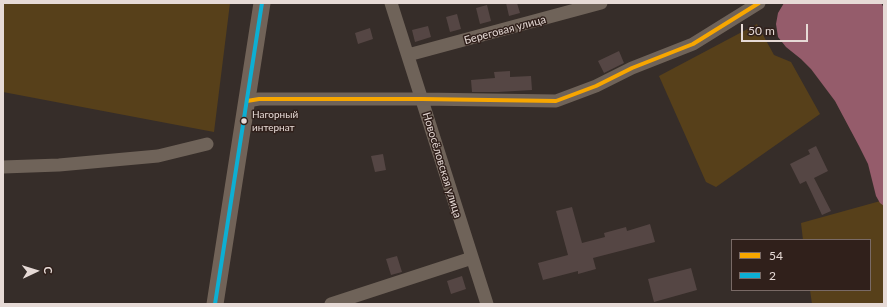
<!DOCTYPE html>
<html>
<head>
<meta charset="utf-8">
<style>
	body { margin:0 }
	#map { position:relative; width:887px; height:307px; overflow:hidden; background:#362d29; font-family:Lato,sans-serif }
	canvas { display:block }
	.frame { position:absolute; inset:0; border:4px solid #e6dad6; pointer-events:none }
	.legend { position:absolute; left:731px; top:239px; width:140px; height:52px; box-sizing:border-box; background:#30201b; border:1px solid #796a66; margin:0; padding:5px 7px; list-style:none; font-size:12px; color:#e6dad6 }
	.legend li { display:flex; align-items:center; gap:8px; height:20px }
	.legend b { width:20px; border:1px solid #796a66 }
	.north { position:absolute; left:16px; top:251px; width:40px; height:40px; -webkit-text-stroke:3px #30201b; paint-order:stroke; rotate:86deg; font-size:11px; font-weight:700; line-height:16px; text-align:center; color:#e6dad6 }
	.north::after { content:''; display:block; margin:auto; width:14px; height:18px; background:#e6dad6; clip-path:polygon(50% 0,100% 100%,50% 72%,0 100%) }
	.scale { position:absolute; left:741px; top:24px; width:67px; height:18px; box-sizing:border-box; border:2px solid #e6dad6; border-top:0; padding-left:5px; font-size:12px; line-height:14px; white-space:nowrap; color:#e6dad6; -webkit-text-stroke:3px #30201b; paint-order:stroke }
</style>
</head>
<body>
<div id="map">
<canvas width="887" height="307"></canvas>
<div class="frame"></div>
<ul class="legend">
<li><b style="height:5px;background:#f7a600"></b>54</li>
<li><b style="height:5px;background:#0dafd3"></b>2</li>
</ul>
<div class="north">С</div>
<div class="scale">50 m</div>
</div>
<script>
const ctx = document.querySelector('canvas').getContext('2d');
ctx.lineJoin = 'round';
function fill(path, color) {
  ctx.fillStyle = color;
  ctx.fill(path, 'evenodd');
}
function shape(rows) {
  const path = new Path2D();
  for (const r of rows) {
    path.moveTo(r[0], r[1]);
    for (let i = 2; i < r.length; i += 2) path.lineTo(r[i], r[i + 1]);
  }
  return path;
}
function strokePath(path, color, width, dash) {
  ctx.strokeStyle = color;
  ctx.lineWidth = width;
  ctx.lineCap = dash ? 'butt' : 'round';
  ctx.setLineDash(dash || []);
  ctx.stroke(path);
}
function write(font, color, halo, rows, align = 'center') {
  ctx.font = font + ' Lato,sans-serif';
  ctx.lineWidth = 3;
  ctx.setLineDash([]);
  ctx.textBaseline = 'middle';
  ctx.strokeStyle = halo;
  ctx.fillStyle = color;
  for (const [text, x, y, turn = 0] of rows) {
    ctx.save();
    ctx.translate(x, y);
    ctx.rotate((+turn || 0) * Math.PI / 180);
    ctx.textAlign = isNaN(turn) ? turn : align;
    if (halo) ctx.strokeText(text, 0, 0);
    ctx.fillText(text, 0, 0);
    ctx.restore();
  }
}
fill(shape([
	[3,3,230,3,214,132,3,92],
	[757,24,774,55,791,62,820,114,716,187,706,182,659,76],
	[884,200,884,304,812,304,810,290,870,290,870,240,803,240,801,223]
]), '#57401a');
fill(shape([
	[784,3,881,3,884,8,884,206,880,203,876,196,868,164,859,146,835,101,811,69,801,59,786,47,778,37,776,24,778,13]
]), '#955c6b');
fill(shape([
	[506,3,517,3,520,13,509,16],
	[487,5,491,21,480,24,476,8],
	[457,14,461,29,450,32,446,17],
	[428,26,431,37,415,42,412,30],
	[370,28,373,39,358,44,355,33],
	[619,51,624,63,604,73,598,61],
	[510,71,510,77,531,76,532,90,498,92,472,92,471,80,495,78,494,72],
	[816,146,828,171,814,178,831,211,822,215,806,181,800,184,790,164,810,154,808,150],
	[383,154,386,170,375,172,371,156],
	[572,207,582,243,605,237,604,233,626,227,627,231,650,224,655,242,593,258,596,269,578,274,578,271,543,280,538,263,568,255,556,211],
	[397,256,402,272,391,275,386,259],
	[691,268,697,290,654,302,648,279],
	[462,276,466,289,451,294,447,281]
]), '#554644');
strokePath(shape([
	[391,3,487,304],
	[408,55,601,3],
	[247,101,259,99,422,99,556,101,596,86,632,68,693,44,759,3],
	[3,167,59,165,158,156,207,144],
	[331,304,472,258]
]), '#6f6359', 13);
strokePath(shape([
	[215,304,262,3]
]), '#716358', 17);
strokePath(shape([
	[247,101,259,99,422,99,556,101,596,86,632,68,693,44,759,3]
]), '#f7a600', 4);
strokePath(shape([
	[215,304,262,3]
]), '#0dafd3', 4);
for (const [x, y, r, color] of [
	[244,121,3.5,"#e6dad6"]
]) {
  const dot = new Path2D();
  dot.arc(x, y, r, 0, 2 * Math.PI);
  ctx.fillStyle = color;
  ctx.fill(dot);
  strokePath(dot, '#30201b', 1.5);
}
write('10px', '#e6dad6', '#30201b', [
	["Нагорный",252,115],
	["интернат",252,128]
], 'left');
write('11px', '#e6dad6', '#30201b', [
	["Береговая улица",505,30,-15],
	["Новосёловская улица",442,165,73]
]);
</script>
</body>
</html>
